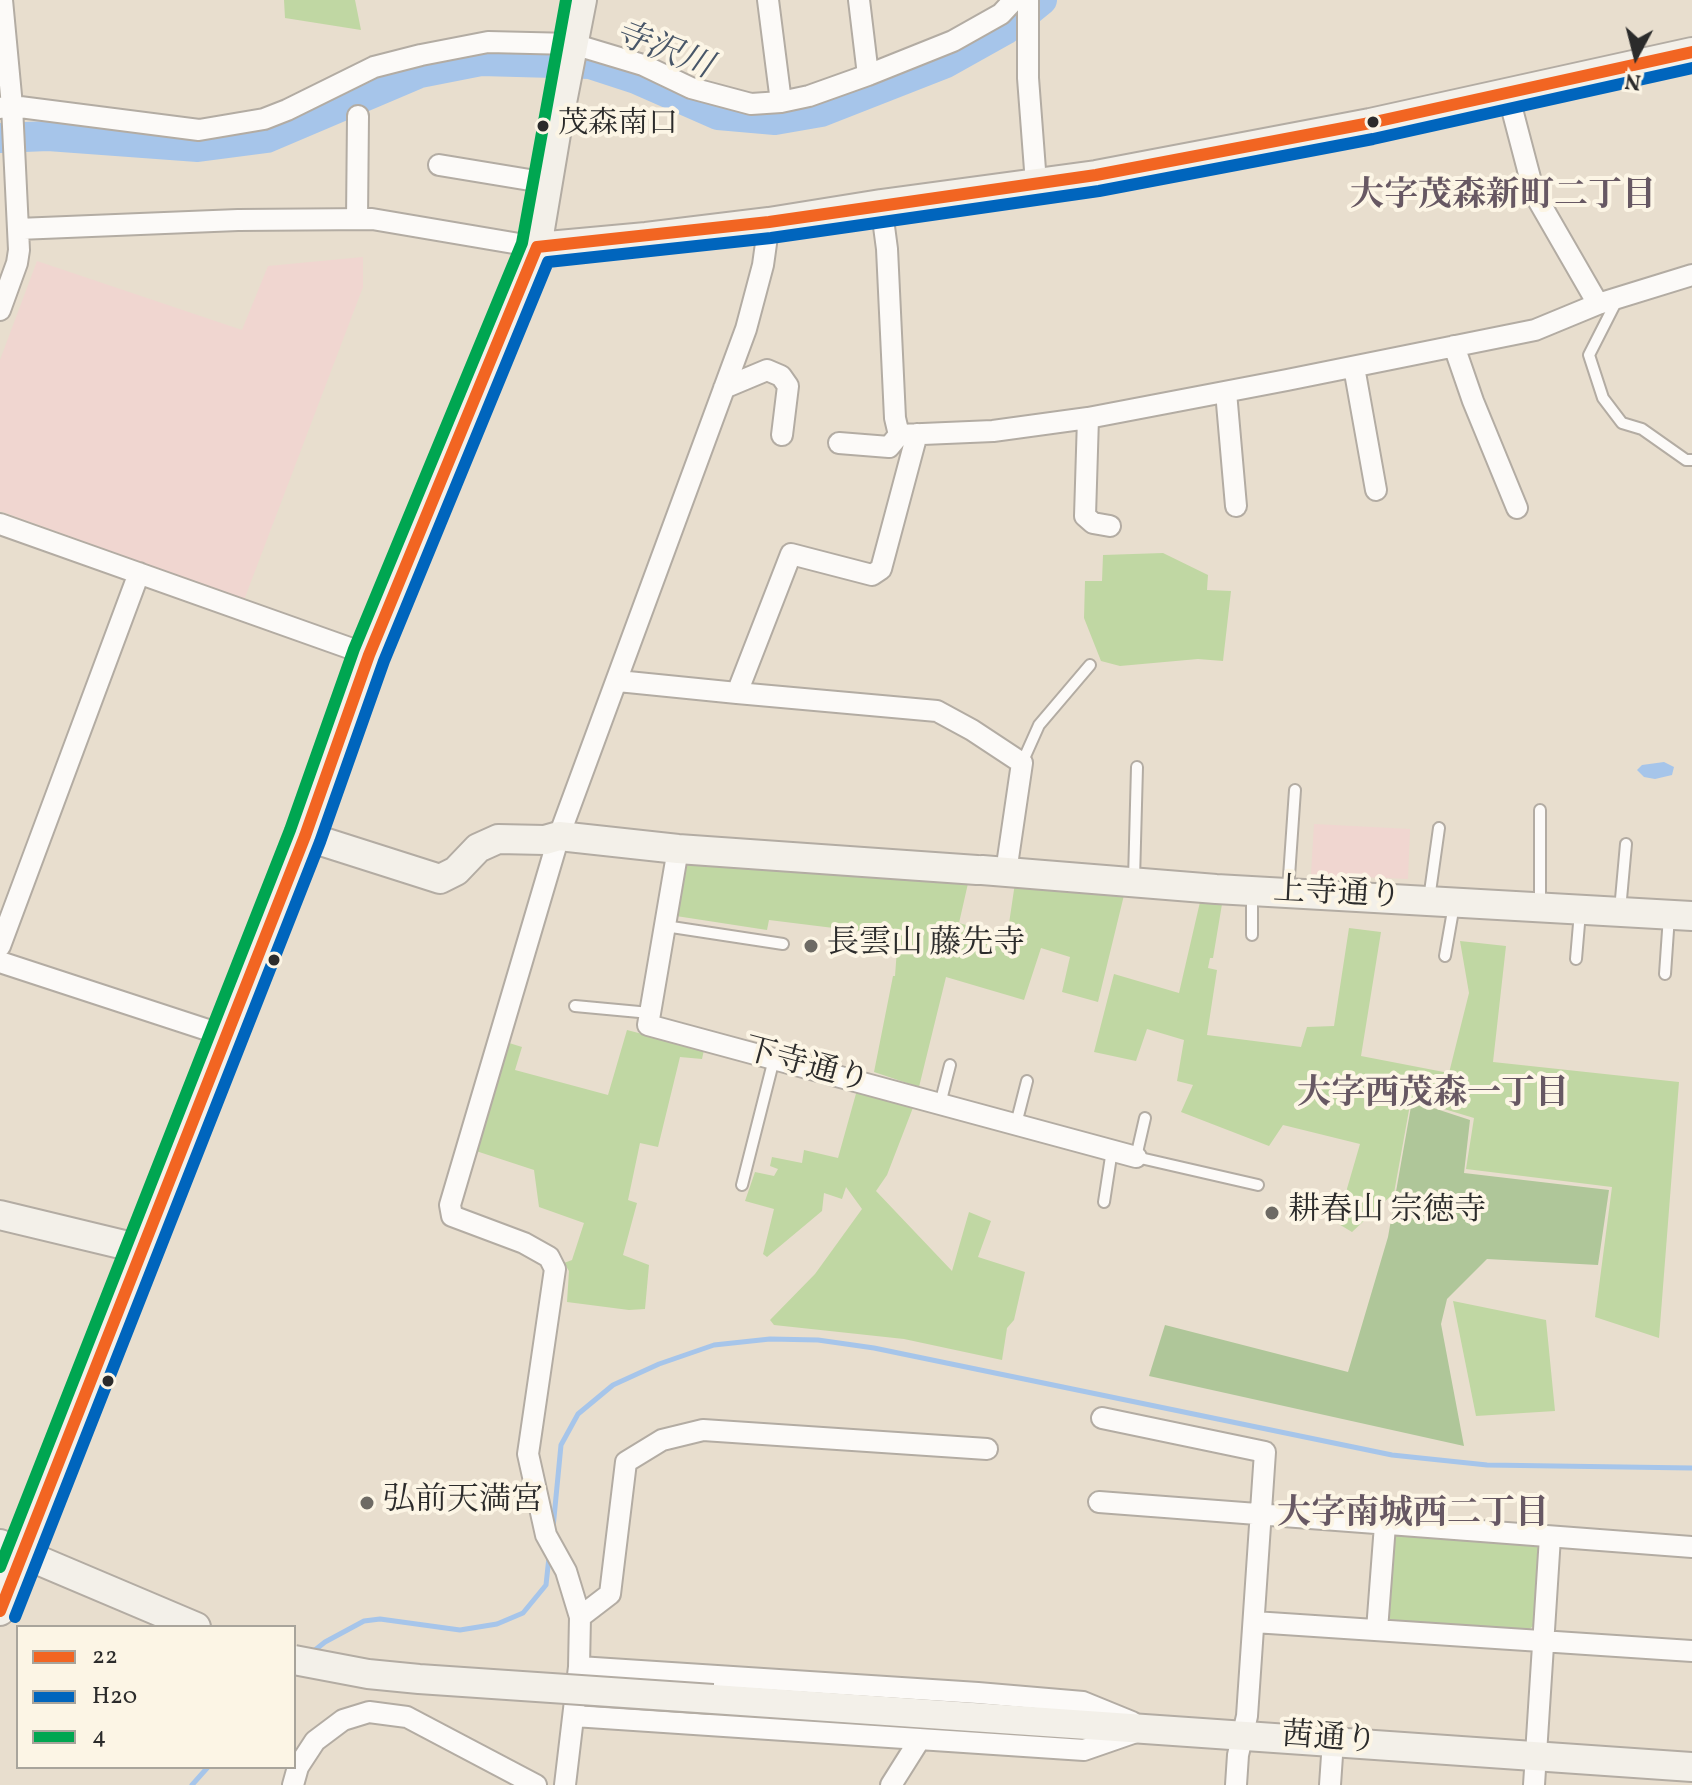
<!DOCTYPE html>
<html>
<head>
<meta charset="utf-8">
<style>
	body { margin:0 }
	#map { position:relative; width:1692px; height:1785px; overflow:hidden; background:#e8dece; font-family:Vollkorn,serif }
	canvas { display:block }
	.legend { position:absolute; left:16px; top:1625px; width:280px; height:144px; box-sizing:border-box; background:#fcf5e5; border:2px solid #a8a49b; margin:0; padding:10px 14px; list-style:none; font-size:24px; color:#2b2b2b }
	.legend li { display:flex; align-items:center; gap:16px; height:40px }
	.legend b { width:40px; border:2px solid #a8a49b }
	.north { position:absolute; left:1596px; top:16px; width:80px; height:80px; -webkit-text-stroke:6px #fcf5e5; paint-order:stroke; rotate:187deg; font-size:22px; font-weight:700; line-height:32px; text-align:center; color:#2b2b2b }
	.north::after { content:''; display:block; margin:auto; width:28px; height:36px; background:#2b2b2b; clip-path:polygon(50% 0,100% 100%,50% 72%,0 100%) }
</style>
</head>
<body>
<div id="map">
<canvas width="1692" height="1785"></canvas>
<ul class="legend">
<li><b style="height:10px;background:#f26522"></b>22</li>
<li><b style="height:10px;background:#0065bd"></b>H20</li>
<li><b style="height:10px;background:#00a651"></b>4</li>
</ul>
<div class="north">N</div>
</div>
<script>
const ctx = document.querySelector('canvas').getContext('2d');
ctx.lineJoin = 'round';
function fill(path, color) {
  ctx.fillStyle = color;
  ctx.fill(path, 'evenodd');
}
function shape(rows) {
  const path = new Path2D();
  for (const r of rows) {
    path.moveTo(r[0], r[1]);
    for (let i = 2; i < r.length; i += 2) path.lineTo(r[i], r[i + 1]);
  }
  return path;
}
function strokePath(path, color, width, dash) {
  ctx.strokeStyle = color;
  ctx.lineWidth = width;
  ctx.lineCap = dash ? 'butt' : 'round';
  ctx.setLineDash(dash || []);
  ctx.stroke(path);
}
function write(font, color, halo, rows, align = 'center') {
  ctx.font = font + ' Vollkorn,"Noto Serif JP",serif';
  ctx.lineWidth = 8;
  ctx.setLineDash([]);
  ctx.textBaseline = 'middle';
  ctx.strokeStyle = halo;
  ctx.fillStyle = color;
  for (const [text, x, y, turn = 0] of rows) {
    ctx.save();
    ctx.translate(x, y);
    ctx.rotate((+turn || 0) * Math.PI / 180);
    ctx.textAlign = isNaN(turn) ? turn : align;
    if (halo) ctx.strokeText(text, 0, 0);
    ctx.fillText(text, 0, 0);
    ctx.restore();
  }
}
fill(shape([
	[363,257,363,287,244,600,0,511,0,360,37,261,242,330,268,266],
	[1314,824,1410,829,1408,879,1311,875]
]), '#f0d6d0');
fill(shape([
	[284,0,355,0,361,30,285,18],
	[1163,553,1208,575,1207,590,1231,591,1223,661,1198,659,1120,666,1101,661,1084,618,1085,581,1102,581,1103,555],
	[687,859,969,879,959,923,1007,937,1015,883,1125,891,1098,1002,1062,992,1070,957,1041,948,1024,1000,946,977,919,1087,874,1072,893,976,895,976,898,936,769,920,767,930,676,916],
	[1200,902,1222,904,1213,958,1210,958,1208,968,1217,970,1207,1035,1301,1047,1307,1027,1334,1026,1349,928,1381,932,1361,1056,1449,1073,1469,993,1460,941,1506,946,1493,1062,1679,1082,1659,1338,1595,1317,1612,1187,1466,1169,1474,1118,1411,1099,1394,1193,1352,1232,1337,1223,1360,1144,1283,1125,1269,1146,1181,1112,1193,1085,1177,1081,1184,1040,1147,1029,1136,1061,1094,1052,1114,974,1179,993],
	[627,1030,704,1050,702,1059,680,1057,658,1147,640,1143,628,1200,637,1203,623,1255,649,1265,645,1309,629,1310,567,1302,569,1271,564,1263,572,1260,584,1223,539,1207,534,1170,473,1150,506,1042,522,1047,515,1070,608,1095],
	[857,1090,914,1105,887,1175,876,1191,952,1271,969,1212,991,1221,978,1257,1025,1272,1014,1320,1007,1328,1002,1360,904,1339,774,1325,770,1320,815,1274,862,1209,846,1187,842,1199,824,1193,822,1211,767,1257,763,1254,774,1209,745,1201,755,1172,774,1176,778,1169,770,1166,772,1157,802,1163,804,1150,838,1158],
	[1453,1301,1546,1320,1555,1411,1476,1416],
	[1394,1531,1538,1542,1542,1549,1536,1624,1528,1630,1388,1621]
]), '#c0d7a3');
fill(shape([
	[1412,1101,1470,1120,1464,1173,1609,1190,1598,1265,1487,1259,1447,1299,1441,1324,1464,1446,1149,1376,1165,1325,1348,1372,1388,1237]
]), '#afc699');
fill(shape([
	[1664,762,1674,767,1672,775,1655,779,1644,777,1637,770,1642,765]
]), '#a6c5ea');
strokePath(shape([
	[553,1528,561,1445,578,1414,613,1385,659,1364,714,1345,770,1339,818,1340,874,1348,1392,1455,1487,1465,1692,1468],
	[310,1654,325,1642,364,1621,380,1619,460,1630,497,1624,523,1613,546,1585,549,1557],
	[192,1785,208,1767]
]), '#a6c5ea', 5);
strokePath(shape([
	[0,138,48,136,198,147,267,138,420,73,481,61,590,64,636,79,718,115,775,120,821,112,946,63,1005,30,1042,0]
]), '#a6c5ea', 30);
const lane = shape([
	[1617,300,1589,355,1603,398,1622,423,1642,429,1686,460,1692,460],
	[1022,763,1039,725,1090,665],
	[1134,880,1137,767],
	[1288,891,1295,790],
	[1252,893,1252,935],
	[1429,899,1439,828],
	[1540,905,1540,810],
	[1620,910,1626,844],
	[665,926,783,944],
	[1445,956,1454,905],
	[1576,959,1580,912],
	[1665,974,1669,916],
	[575,1006,650,1013],
	[940,1104,950,1065],
	[1145,1118,1136,1157,1258,1185],
	[1016,1124,1027,1081],
	[742,1185,774,1059],
	[1104,1202,1112,1150]
]);
const street = shape([
	[768,0,781,102],
	[859,0,868,75],
	[1028,0,1028,78,1036,183],
	[1508,94,1534,193,1598,304],
	[0,108,12,106,199,130,264,119,287,110,374,67,421,55,488,42,573,44,643,65,691,88,751,104,781,102,809,96,868,75,953,41,1001,14,1014,0],
	[439,165,548,183],
	[881,204,887,249,895,418,899,435],
	[357,219,358,116],
	[18,229,238,220,372,219,537,247],
	[0,310,17,263,19,250,12,106,2,0],
	[1454,346,1473,401,1517,508],
	[1354,367,1376,490],
	[724,388,767,370,781,376,788,386,782,435],
	[1226,392,1236,506],
	[1088,418,1085,516,1093,523,1110,526],
	[917,434,881,569,872,575,791,554,737,693,937,711,972,730,1022,763,1006,872],
	[839,443,889,447,899,435,993,431,1088,418,1287,380,1535,330,1598,304,1692,275],
	[0,524,369,655],
	[618,681,737,693],
	[678,849,648,1025,1136,1157],
	[0,946,139,573],
	[0,962,226,1036],
	[1102,1418,1265,1452,1247,1716,1238,1755,1236,1785],
	[1099,1502,1692,1547],
	[580,1617,610,1594,626,1462,662,1440,703,1430,987,1449],
	[1254,1622,1692,1651],
	[1377,1630,1385,1525],
	[579,1667,978,1693,1083,1702,1132,1722],
	[574,1716,1084,1750,1136,1732],
	[293,1785,298,1767,315,1741,343,1720,369,1712,407,1717,536,1785],
	[565,1785,579,1667,580,1617,566,1571,546,1535,528,1454,555,1269,549,1257,524,1243,452,1216,450,1205,559,836,746,329,763,265,769,222],
	[891,1785,920,1739],
	[1330,1785,1333,1741],
	[1534,1785,1550,1537]
]);
const secondary = shape([
	[537,247,646,237,769,222,881,204,1096,175,1370,123,1692,52],
	[305,836,440,879,456,871,478,848,498,839,545,840,559,836,678,849,977,870],
	[982,870,1216,889,1692,916],
	[0,1215,141,1249],
	[0,1544,196,1627],
	[0,1611,305,836,369,655,537,247,557,128,582,0],
	[713,1699,1692,1767]
]);
strokePath(lane, '#b3aca3', 14);
strokePath(street, '#b3aca3', 24);
strokePath(secondary, '#b3aca3', 32);
strokePath(lane, '#fcfaf8', 10);
strokePath(street, '#fcfaf8', 20);
strokePath(secondary, '#f3f0e9', 28);
const secondaryBridge = shape([
	[294,1660,368,1674,419,1679,713,1699]
]);
strokePath(secondaryBridge, '#b3aca3', 32, []);
strokePath(secondaryBridge, '#f3f0e9', 28);
strokePath(shape([
	[0,1611,305,836,369,655,537,247,769,222,1096,175,1370,123,1692,52]
]), '#f26522', 12);
strokePath(shape([
	[15,1617,320,842,384,661,548,262,771,238,1099,191,1373,139,1692,68]
]), '#0065bd', 12);
strokePath(shape([
	[0,1567,290,830,354,649,522,243,566,0]
]), '#00a651', 12);
for (const [x, y, r, color] of [
	[1373,122,7,"#2b2b2b"],
	[543,126,7,"#2b2b2b"],
	[811,946,8,"#6d6a64"],
	[274,960,7,"#2b2b2b"],
	[1272,1213,8,"#6d6a64"],
	[108,1381,7,"#2b2b2b"],
	[367,1503,8,"#6d6a64"]
]) {
  const dot = new Path2D();
  dot.arc(x, y, r, 0, 2 * Math.PI);
  ctx.fillStyle = color;
  ctx.fill(dot);
  strokePath(dot, '#fcf5e5', 3);
}
write('30px', '#2b2b2b', '#fcf5e5', [
	["茂森南口",558,126]
], 'left');
write('32px', '#2b2b2b', '#fcf5e5', [
	["上寺通り",1337,896,3],
	["下寺通り",806,1068,15],
	["茜通り",1329,1741,4]
]);
write('32px', '#2b2b2b', '#fcf5e5', [
	["長雲山 藤先寺",827,946],
	["耕春山 宗徳寺",1288,1213],
	["弘前天満宮",383,1503]
], 'left');
write('italic 34px', '#485668', '#fcf5e5', [
	["寺沢川",662,53,21]
]);
write('bold 34px', '#675863', '#fcf5e5', [
	["大字茂森新町二丁目",1503,199],
	["大字西茂森一丁目",1433,1097],
	["大字南城西二丁目",1413,1517]
]);
</script>
</body>
</html>
